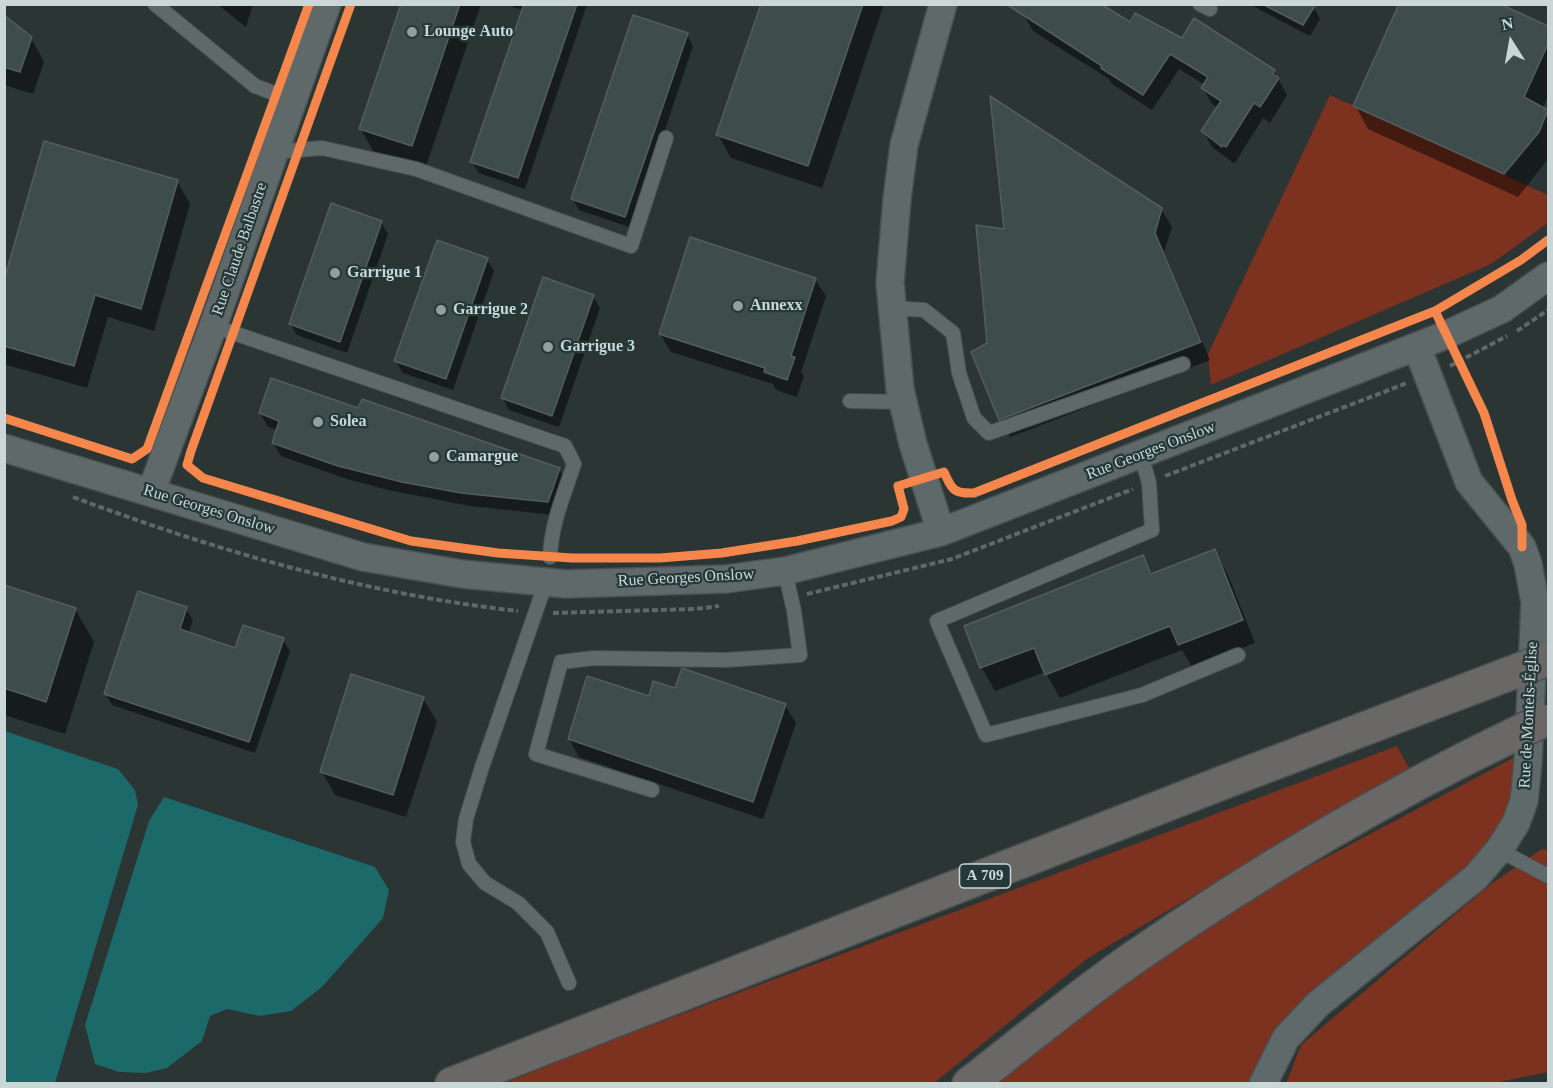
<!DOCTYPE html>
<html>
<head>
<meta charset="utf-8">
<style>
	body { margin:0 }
	#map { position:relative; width:1553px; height:1088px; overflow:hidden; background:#2a3534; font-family:Georgia,serif }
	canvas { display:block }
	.frame { position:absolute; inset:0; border:6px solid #cbd7d6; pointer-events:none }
	.north { position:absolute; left:1481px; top:12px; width:60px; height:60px; -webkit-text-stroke:4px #253938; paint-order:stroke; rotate:349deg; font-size:16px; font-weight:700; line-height:24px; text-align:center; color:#cbd7d6 }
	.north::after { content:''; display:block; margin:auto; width:21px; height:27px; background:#cbd7d6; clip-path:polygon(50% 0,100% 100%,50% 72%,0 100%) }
</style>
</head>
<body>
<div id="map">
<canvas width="1553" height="1088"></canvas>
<div class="frame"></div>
<div class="north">N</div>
</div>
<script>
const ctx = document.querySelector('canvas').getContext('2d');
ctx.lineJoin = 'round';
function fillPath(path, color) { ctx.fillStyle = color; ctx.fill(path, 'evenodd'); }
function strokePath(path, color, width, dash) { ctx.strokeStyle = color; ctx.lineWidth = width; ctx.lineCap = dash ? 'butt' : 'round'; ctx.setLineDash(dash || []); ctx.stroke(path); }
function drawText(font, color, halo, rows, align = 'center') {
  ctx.font = font + ' Georgia,serif'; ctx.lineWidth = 4.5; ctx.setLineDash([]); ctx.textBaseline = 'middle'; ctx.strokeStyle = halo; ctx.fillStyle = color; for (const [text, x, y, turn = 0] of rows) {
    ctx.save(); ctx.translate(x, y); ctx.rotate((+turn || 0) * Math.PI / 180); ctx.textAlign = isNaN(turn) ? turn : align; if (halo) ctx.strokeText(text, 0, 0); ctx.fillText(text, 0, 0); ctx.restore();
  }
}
const green = new Path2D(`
	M1330 95 1548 195V223L1491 264 1211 385 1208 354Z
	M1397 746 1409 768 1088 958 934 1083 502 1084 623 1036Z
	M1515 757 1517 786 1490 848 1255 1083 997 1084 1012 1069 1169 952 1291 876Z
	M1542 849 1548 850V1072L1489 1084H1286L1301 1045 1491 884Z`);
const water = new Path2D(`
	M5 731 118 769 135 790 138 805 55 1083H5Z
	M164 797 375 867 389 890 383 918 322 987 291 1011 260 1016 227 1009 210 1016 202 1041 167 1068 146 1073 119 1072 95 1064 85 1025 149 821Z`);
const shadow = new Path2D(`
	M217 4H253L246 27Z
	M403 4H481L425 169 374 152 360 128Z
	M512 4H587L525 189 479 173 472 162 524 9 514 8Z
	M762 4H884L822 188 731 158 718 135Z
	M1249 4H1307L1314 8 1320 19 1310 36Z
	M1497 4 1548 28V95L1543 108 1548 112V159L1518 197 1368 129 1355 105Z
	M1024 15 1130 24 1182 40 1274 71 1287 95 1270 123 1263 118 1235 163 1232 162 1212 147 1203 131 1218 108 1212 104 1203 88 1205 85 1179 69 1152 110 1112 84 1109 79 1033 31Z
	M4 17 31 38 44 62 33 94 4 85Z
	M687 34 693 46 632 228 579 210 573 199Z
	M177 181 190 204 154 331 108 317 87 388 4 364V286Z
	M1161 209 1172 227 1164 252 1210 360 1010 437 1000 419 989 344Z
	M381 222 388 234 347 353 297 335 290 324Z
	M487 259 494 271 453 390 403 373 396 361Z
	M815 279 826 296 801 372 804 376 797 397 776 390 773 384 671 352 660 334Z
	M593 296 600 308 559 427 509 410 503 398Z
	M359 410 559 469 566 482 555 515 470 506 388 490 347 479 281 456 273 443 278 430 268 427 260 413Z
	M1215 551 1228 575 1255 643 1192 667 1182 650 1060 698 1045 672 995 691 982 668 966 627 1143 557 1153 575Z
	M4 586 75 609 94 642 65 734 4 715Z
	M186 609 193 620 188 634 236 650 283 640 290 651 255 753 112 705 105 693Z
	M676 690 785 705 796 723 763 819 579 757 569 739 650 698Z
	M423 698 437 722 406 817 335 795 322 772Z`);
const building = new Path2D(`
	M401 4H460L412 146 359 129Z
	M524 4H577L518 178 470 162Z
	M761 4H863L808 166 716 135Z
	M1006 4H1101L1130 22 1135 13 1182 38 1194 18 1275 70 1273 74 1279 78 1260 107 1254 103 1226 147 1223 145 1222 147 1201 131 1221 101 1201 88 1208 77 1170 54 1143 95 1101 68 1102 66Z
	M1262 4H1316L1303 25Z
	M1399 4H1500L1548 26V44L1524 97 1548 110 1539 132 1504 174 1353 106Z
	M4 15 32 37 20 72 4 67Z
	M633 15 688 33 625 217 571 199Z
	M990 96 1162 208 1155 233 1201 342 999 420 971 352 987 343 976 225 1004 229Z
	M44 141 178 180 141 309 95 295 74 366 4 346V280Z
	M331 203 382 221 340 342 289 324Z
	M690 237 816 278 791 356 795 357 787 380 764 372 765 368 659 334Z
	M437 240 488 258 446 379 394 361Z
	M543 277 594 295 552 416 501 398Z
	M271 378 358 408 362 399 560 468 548 502 461 493 402 482 338 466 272 443 279 421 259 413Z
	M1215 549 1243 620 1178 645 1170 626 1045 675 1034 648 980 668 964 626 1143 555 1151 574Z
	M4 585 76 608 46 702 4 688Z
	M138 591 187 607 180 629 235 648 243 625 284 638 249 742 104 694Z
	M682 668 786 704 753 802 568 739 587 676 649 696 653 681 675 688Z
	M351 674 424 697 393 795 320 772Z`);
const path = new Path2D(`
	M1517 331 1548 310
	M1450 366 1507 336
	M1165 476 1407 383
	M73 497C217 551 365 594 518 611
	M807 594 952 559 1133 489
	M553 613 695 609 719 606`);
const lane = new Path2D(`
	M155 4 255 86 292 100
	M1200 4 1210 9
	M274 152 322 148 416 169 631 246 666 138
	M892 308 924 310 953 333 959 373 974 418 989 433 1183 364
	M213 326 565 446 574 464C564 495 551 524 550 557
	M850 401 903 402
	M1141 455 1149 483 1152 530 937 621 986 735 1142 695 1238 655
	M546 582 482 767 466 819 463 842 469 864 485 883 518 903 547 932 569 983
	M652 790 536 754 561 662 594 658 725 660 800 655 794 611 785 571
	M1499 850 1548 876`);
const street = new Path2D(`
	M4 448 363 557 462 574 566 584 726 579 785 571 941 532 1446 335 1502 309 1548 276
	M151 492 213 326 327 4
	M941 532 913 444 900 389 890 283 897 199 904 145 943 4
	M1263 1084 1286 1038 1318 1004 1476 877 1499 850 1516 823 1524 801 1528 762 1535 602 1528 564 1522 547 1469 482 1417 347`);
const highway = new Path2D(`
	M452 1084 1227 781 1519 670
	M969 1084C1023 1042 1076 998 1132 959 1253 875 1380 799 1513 735`);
const highwayBridge = new Path2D(`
	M1519 670 1545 660
	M1513 735 1542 721`);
const cycleway = new Path2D(`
	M351 4 191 451 187 465 203 478 411 541 498 553 572 558H660L722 553 797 541 892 521 901 517 904 509 898 486 944 472C952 490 954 494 974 493L1435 311 1484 413 1512 500 1522 525V547
	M1435 311 1521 260 1548 240
	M4 418 132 459 147 449 309 4`);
const markers = [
	[412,32,6,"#939e9d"],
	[335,273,6,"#939e9d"],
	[738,306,6,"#939e9d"],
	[441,310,6,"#939e9d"],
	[548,347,6,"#939e9d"],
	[318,422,6,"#939e9d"],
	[434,457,6,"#939e9d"]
];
const shields = [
	[985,876,51]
];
const shieldNames = [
	["A 709",985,876]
];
const poiNames = [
	["Lounge Auto",424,32],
	["Garrigue 1",347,273],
	["Annexx",750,306],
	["Garrigue 2",453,310],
	["Garrigue 3",560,347],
	["Solea",330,422],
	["Camargue",446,457]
];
const streetNames = [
	["Rue Claude Balbastre",240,249,-71],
	["Rue Georges Onslow",1151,451,-21],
	["Rue Georges Onslow",209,510,17],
	["Rue Georges Onslow",686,578,-3],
	["Rue de Montels-Église",1529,715,-87]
];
fillPath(green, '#7d311f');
fillPath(water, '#1b6968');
fillPath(shadow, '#0007');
fillPath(building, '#3e4c4b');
strokePath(building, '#535d5c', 1.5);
strokePath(lane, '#475050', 16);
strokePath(street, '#475050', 30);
strokePath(highway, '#475050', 36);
strokePath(path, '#606767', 4, [6, 3]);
strokePath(lane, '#606969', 14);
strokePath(street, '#606969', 27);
strokePath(highway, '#6a6866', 33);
strokePath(highwayBridge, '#475050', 36, []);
strokePath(highwayBridge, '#6a6866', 33);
strokePath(cycleway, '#f5874c', 9);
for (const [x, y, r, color] of markers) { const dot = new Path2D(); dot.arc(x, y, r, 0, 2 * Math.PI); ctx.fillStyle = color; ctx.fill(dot); strokePath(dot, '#253938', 2); }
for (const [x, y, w] of shields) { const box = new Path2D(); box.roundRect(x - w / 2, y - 12, w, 24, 4.5); ctx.fillStyle = '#253938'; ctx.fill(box); strokePath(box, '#cbd7d6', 1.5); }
drawText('bold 15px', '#cbd7d6', null, shieldNames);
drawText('bold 16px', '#cbd7d6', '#253938', poiNames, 'left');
drawText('16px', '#cbd7d6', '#253938', streetNames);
</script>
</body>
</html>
